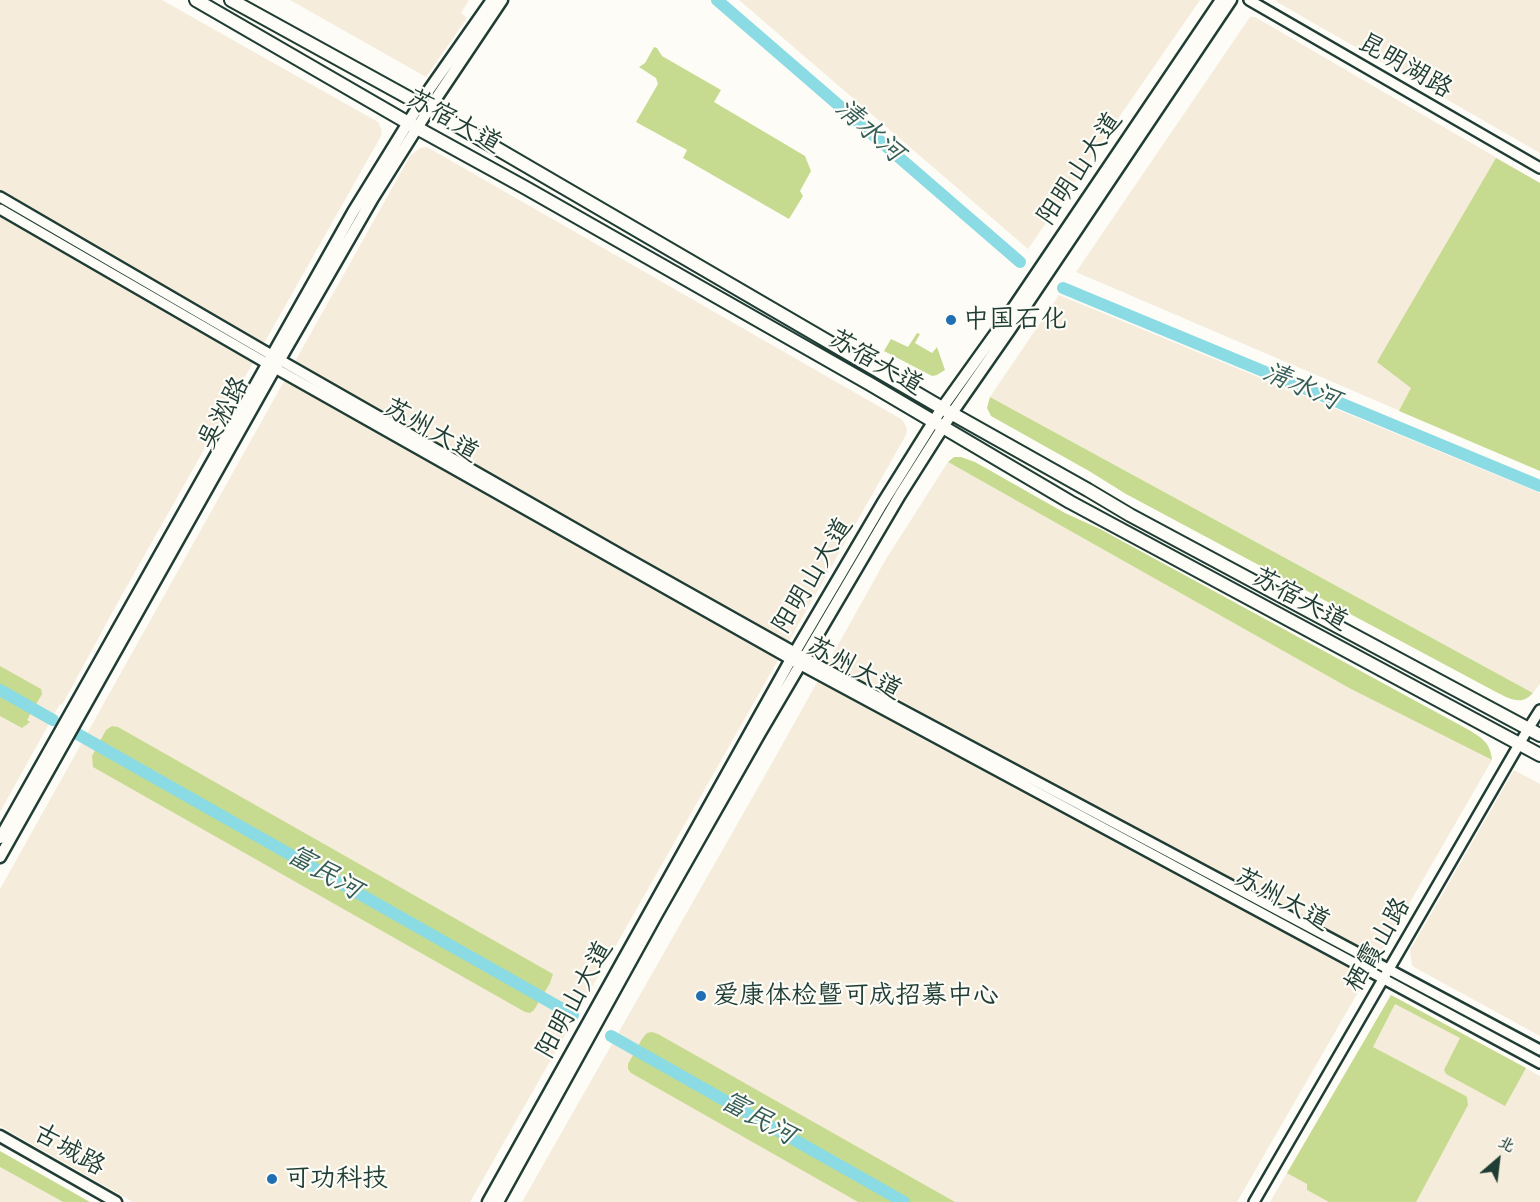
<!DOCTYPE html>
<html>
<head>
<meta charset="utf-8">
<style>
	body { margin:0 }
	#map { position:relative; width:1540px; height:1202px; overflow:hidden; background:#fdfcf7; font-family:Caveat,"LXGW WenKai TC",sans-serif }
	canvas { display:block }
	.north { position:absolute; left:1468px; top:1130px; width:60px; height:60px; -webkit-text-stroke:4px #fdfcf7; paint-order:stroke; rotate:28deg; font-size:16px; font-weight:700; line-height:24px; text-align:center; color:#1f3d34 }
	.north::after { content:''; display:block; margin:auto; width:21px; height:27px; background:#1f3d34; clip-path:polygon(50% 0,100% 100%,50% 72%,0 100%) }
</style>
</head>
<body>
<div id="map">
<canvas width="1540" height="1202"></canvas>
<div class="north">北</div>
</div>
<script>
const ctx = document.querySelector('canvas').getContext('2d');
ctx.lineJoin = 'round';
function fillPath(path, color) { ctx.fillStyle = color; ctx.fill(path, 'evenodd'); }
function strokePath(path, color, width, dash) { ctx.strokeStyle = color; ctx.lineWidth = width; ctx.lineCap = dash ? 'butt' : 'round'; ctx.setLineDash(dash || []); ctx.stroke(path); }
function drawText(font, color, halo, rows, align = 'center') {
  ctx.font = font + ' Caveat,"LXGW WenKai TC",sans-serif'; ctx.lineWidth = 4.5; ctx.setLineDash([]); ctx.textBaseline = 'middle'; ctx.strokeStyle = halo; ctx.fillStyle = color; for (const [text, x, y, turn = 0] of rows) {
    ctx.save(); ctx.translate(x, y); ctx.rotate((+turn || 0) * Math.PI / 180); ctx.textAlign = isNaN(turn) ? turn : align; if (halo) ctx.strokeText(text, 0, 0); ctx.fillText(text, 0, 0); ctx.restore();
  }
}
const built = new Path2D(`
	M0 0H162L378 122 382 130 381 136 118 602 62 705 60 704 0 812Z
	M290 0H469L461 13 467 18 426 77Z
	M739 0H1200L1028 249Z
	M1276 0H1540V153L1277 2Z
	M1250 17H1255L1540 183V471L1076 272Z
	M427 147 901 419 904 422 907 429 906 435 470 1202H133L0 1126V889L410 156 420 148Z
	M1059 295 1540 493V684L1533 693 990 397Z
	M948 462 1349 688 1492 760 1237 1202H522L772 763 886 559Z
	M1514 770 1540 784V1036L1412 966 1410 950Z
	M1391 995 1540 1076V1202H1270Z
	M0 1167 63 1202H0Z`);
const green = new Path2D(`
	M654 47 657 48 662 56 721 90 714 102 805 156 811 171 800 191 803 196 789 219 683 158 687 150 636 122 658 84 656 78 639 67 645 63Z
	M1496 158 1540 183V471L1399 411 1411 388 1377 362Z
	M917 333 920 334 915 343 932 353 937 347 945 370 937 375 932 376 884 351 891 339 908 347Z
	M990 397 1533 693C1521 706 1510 699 1496 692L1126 494 1089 471 991 416 987 408Z
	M954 457H961L975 462 1065 513 1100 529 1469 730C1483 739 1490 742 1492 760L1349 688 948 462Z
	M0 666 41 689 42 694 27 720 30 722 22 728 0 716Z
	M112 726 118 727 553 974 550 983 534 1010 530 1013 525 1012 93 767 92 756 106 730Z
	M1391 995 1526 1068 1505 1106 1446 1074 1444 1070 1460 1038 1395 1004 1373 1047 1464 1095 1467 1097 1468 1105 1416 1202H1329L1309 1191 1307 1190V1184L1287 1173Z
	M652 1032 658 1034 955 1202H858L631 1073 628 1069V1064L642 1039 647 1033Z
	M0 1151 90 1202H63L0 1167Z`);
const river = new Path2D(`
	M717 0 1020 262
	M1063 288 1540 486
	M0 690 53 720
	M74 732 573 1015
	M611 1036 904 1202`);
const tertiary = new Path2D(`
	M1249 0 1540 168
	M0 197 280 360 625 557 805 658 1540 1050
	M0 209 275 368 801 665 1540 1063
	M1254 1202 1528 729 1540 710`);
const secondary = new Path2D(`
	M0 838 353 212 424 97 492 0
	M0 857 275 368 373 198 429 109 502 0
	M0 1136 116 1202
	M488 1202 795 652 882 504 942 408 1005 320 1221 0
	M498 1202 657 914 760 733 900 495 952 413 1009 331 1231 0`);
const primary = new Path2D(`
	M196 0 417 128 526 188 870 384 1070 502 1540 755
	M231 0 429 109 942 408 1088 490 1130 515 1540 735`);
const markers = [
	[951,320,6,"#1f6fb2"],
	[701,996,6,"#1f6fb2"],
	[272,1179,6,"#1f6fb2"]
];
const streetNames = [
	["昆明湖路",1405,66,30],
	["苏宿大道",454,122,29],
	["阳明山大道",1080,169,-56],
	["苏宿大道",876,363,30],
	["吴淞路",224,413,-61],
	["苏州大道",431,431,29],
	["阳明山大道",813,576,-59],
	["苏宿大道",1300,600,28],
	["苏州大道",854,669,28],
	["苏州大道",1282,900,28],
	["栖霞山路",1378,945,-60],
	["阳明山大道",575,1000,-61],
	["古城路",69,1150,30]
];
const poiNames = [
	["中国石化",963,320],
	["爱康体检暨可成招募中心",713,996],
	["可功科技",284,1179]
];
const waterNames = [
	["清水河",869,131,41],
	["清水河",1301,387,23],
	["富民河",324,873,30],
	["富民河",758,1119,29]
];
fillPath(built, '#f6ecdb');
fillPath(green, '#c7db90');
strokePath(river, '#8adbe3', 12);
strokePath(tertiary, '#1f3d34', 14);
strokePath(secondary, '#1f3d34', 15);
strokePath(primary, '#1f3d34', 16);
strokePath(tertiary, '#fdfcf7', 9);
strokePath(secondary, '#fdfcf7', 10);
strokePath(primary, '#fdfcf7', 12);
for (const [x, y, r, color] of markers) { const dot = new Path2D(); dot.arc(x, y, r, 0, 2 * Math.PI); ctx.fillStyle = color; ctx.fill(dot); strokePath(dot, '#fdfcf7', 2); }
drawText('26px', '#1f3d34', '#fdfcf7', streetNames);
drawText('26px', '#1f3d34', '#fdfcf7', poiNames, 'left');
drawText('italic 27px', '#345d57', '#fdfcf7', waterNames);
</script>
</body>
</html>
